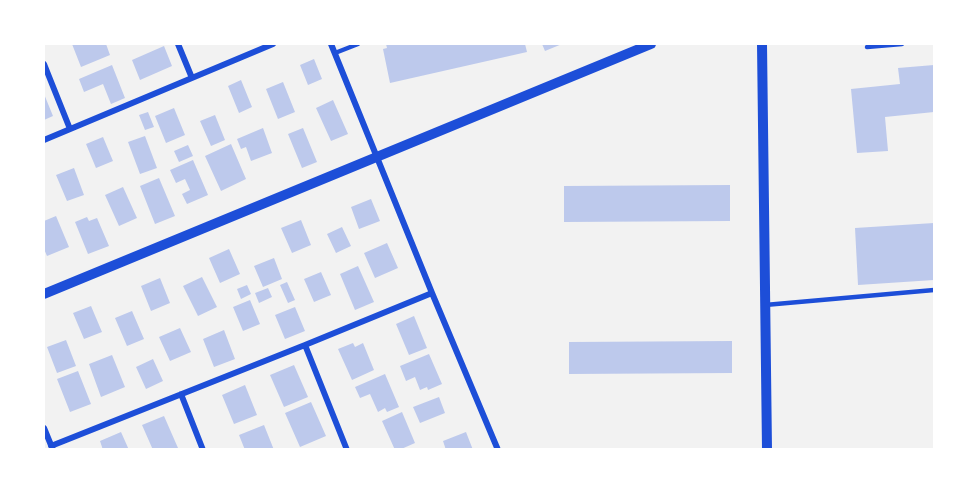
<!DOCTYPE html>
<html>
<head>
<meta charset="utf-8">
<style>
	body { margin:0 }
	#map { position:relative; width:978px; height:493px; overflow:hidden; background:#f2f2f2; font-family:"Open Sans",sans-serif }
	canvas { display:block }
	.frame { position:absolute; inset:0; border:45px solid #fff; pointer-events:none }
</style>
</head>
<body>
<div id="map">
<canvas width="978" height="493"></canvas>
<div class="frame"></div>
</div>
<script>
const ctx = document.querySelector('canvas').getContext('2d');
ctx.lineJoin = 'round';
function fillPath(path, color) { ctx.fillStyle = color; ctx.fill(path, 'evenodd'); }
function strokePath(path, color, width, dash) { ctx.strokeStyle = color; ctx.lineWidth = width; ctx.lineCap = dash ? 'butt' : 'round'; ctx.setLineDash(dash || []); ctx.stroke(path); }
const building = new Path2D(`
	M72 44H106L110 55 81 67Z
	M386 44H525L527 52 390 83 383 49 387 48Z
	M542 44H562L545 51Z
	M164 46 172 66 140 80 132 60Z
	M314 59 322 79 308 85 300 65Z
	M112 65 125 98 111 104 103 84 84 92 79 79Z
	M934 65V112L885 117 888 151 857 153 851 89 900 84 898 68Z
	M241 80 252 107 239 113 228 86Z
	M283 82 295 112 278 119 266 89Z
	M44 94 53 116 44 120Z
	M333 100 348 134 331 141 316 108Z
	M174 108 185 135 166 143 155 116Z
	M148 112 154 127 145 130 139 115Z
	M215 115 225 140 211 146 200 121Z
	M263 128 272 153 251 161 246 147 241 149 237 139Z
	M303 128 317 162 302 168 288 134Z
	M145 136 157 168 140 174 128 142Z
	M103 137 113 161 96 168 86 144Z
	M231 144 246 179 221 191 205 156Z
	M188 145 193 156 179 162 174 151Z
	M193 160 208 195 187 204 182 194 190 190 185 179 176 183 170 170Z
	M74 168 84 195 67 201 56 175Z
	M159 178 175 216 155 224 140 186Z
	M730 185V221L564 222V186Z
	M123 187 137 218 119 226 105 195Z
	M371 199 380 221 359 229 351 207Z
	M56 216 69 247 47 256 44 249V221Z
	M87 217 89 221 97 218 109 246 88 254 75 222Z
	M301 220 311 245 292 253 281 228Z
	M934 223V280L858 285 855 228Z
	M342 227 351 246 336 253 327 234Z
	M387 243 398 268 375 278 364 253Z
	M229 249 240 274 220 283 209 258Z
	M274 258 282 279 263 287 254 266Z
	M358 266 374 302 355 310 340 274Z
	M321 272 331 295 314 302 304 279Z
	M202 277 217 307 198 316 183 286Z
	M160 278 170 303 151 311 141 286Z
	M287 282 295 300 288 303 280 285Z
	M247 285 251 294 241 299 237 289Z
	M268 288 272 297 259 303 255 293Z
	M250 300 260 324 243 331 233 307Z
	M91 306 102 332 84 339 73 313Z
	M295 307 305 331 285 339 275 315Z
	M132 311 144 339 127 346 115 318Z
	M414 316 427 348 409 355 396 324Z
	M180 328 191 352 170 361 159 337Z
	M224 330 235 359 214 367 203 339Z
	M66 340 76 366 57 373 47 347Z
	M732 341V373L569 374V342Z
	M353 343 355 347 363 343 374 370 352 380 338 349Z
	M429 354 442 384 428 390 427 387 420 390 415 377 406 381 400 366Z
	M112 355 125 387 101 397 89 364Z
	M153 359 163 381 146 389 136 367Z
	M294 365 308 397 284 407 270 375Z
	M78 371 91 404 70 412 57 379Z
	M385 374 399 407 387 412 385 408 378 412 370 394 360 398 355 387Z
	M245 385 257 415 234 424 222 395Z
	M439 397 445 413 420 423 413 407Z
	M311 402 326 436 300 447 285 413Z
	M402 412 415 443 399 450H395L382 421Z
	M164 416 178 448 173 450H153L142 425Z
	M264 425 274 450H245L239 435Z
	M121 432 129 450H103L100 441Z
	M466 432 473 450H446L443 441Z`);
const service = new Path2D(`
	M867 47 902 44
	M335 53 358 44
	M765 305 934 290`);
const minor = new Path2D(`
	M178 44 192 78
	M331 44 432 293 498 450
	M44 64 70 129
	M44 140 273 44
	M305 345 347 450
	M181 394 203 450
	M44 428 53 450
	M51 446 305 345 432 293`);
const tertiary = new Path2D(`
	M762 44 767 450
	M44 294 651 44`);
fillPath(building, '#bdc9ec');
strokePath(service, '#1d4ed8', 4.5);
strokePath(minor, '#1d4ed8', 6);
strokePath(tertiary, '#1d4ed8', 10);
</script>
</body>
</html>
